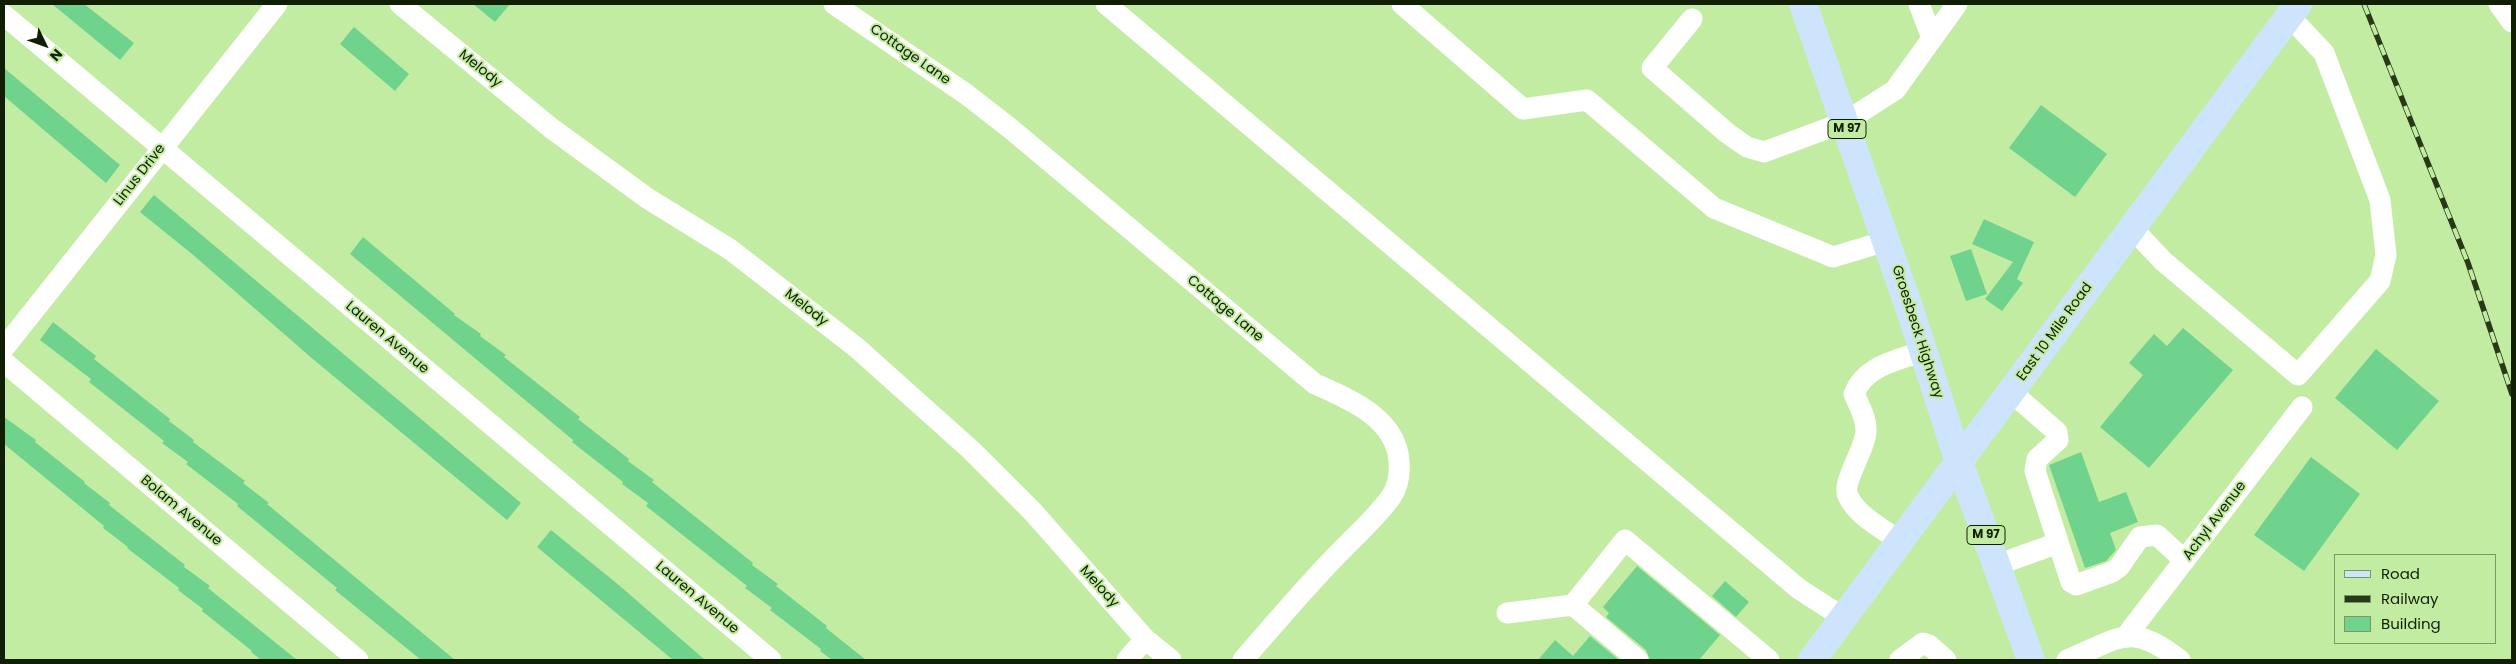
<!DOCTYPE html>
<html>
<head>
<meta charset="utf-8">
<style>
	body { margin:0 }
	#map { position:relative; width:2516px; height:664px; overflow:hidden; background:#c3eca3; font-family:Poppins,sans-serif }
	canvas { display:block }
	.frame { position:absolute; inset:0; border:5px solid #101f03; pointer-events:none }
	.legend { position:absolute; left:2334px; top:554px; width:162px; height:90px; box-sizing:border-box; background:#c3eca3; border:1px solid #7b9a63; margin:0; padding:6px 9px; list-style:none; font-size:15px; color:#101f03 }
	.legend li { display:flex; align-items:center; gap:10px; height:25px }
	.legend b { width:25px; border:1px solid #7b9a63 }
	.north { position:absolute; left:20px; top:20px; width:50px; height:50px; -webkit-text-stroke:4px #c3eca3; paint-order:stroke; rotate:132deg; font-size:14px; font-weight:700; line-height:20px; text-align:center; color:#101f03 }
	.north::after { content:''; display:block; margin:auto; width:18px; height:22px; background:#101f03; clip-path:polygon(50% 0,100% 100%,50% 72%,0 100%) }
</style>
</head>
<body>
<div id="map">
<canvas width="2516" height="664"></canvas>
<div class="frame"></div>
<ul class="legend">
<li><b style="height:6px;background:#cee4fd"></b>Road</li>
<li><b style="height:6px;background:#273917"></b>Railway</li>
<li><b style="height:14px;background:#6fd38d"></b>Building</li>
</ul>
<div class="north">N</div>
</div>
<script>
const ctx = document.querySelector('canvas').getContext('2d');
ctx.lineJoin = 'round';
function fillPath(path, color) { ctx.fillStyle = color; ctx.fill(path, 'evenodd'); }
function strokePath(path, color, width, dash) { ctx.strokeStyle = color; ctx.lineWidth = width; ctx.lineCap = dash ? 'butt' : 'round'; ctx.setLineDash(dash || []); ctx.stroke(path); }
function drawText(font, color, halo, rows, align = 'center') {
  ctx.font = font + ' Poppins,sans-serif'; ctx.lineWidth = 4; ctx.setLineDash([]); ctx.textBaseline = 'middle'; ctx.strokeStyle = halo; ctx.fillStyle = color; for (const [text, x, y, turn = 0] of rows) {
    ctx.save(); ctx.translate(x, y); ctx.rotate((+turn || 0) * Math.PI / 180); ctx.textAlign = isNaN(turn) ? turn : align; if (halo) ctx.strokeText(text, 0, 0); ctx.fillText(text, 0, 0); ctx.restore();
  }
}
const building = new Path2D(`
	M52 4H84L134 43 120 60Z
	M473 4H510L495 22Z
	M354 27 409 74 395 91 340 44Z
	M4 68 120 165 106 183 4 96Z
	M2041 105 2107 154 2075 197 2009 148Z
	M154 195 521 503 507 520 314 360 192 254 140 212Z
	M1984 219 2034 242 2017 279 2023 283 2002 311 1985 299 2013 262 1972 244Z
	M363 237 455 314 454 315 481 334 480 336 506 355 504 357 580 417 578 419 629 459 628 461 654 480 652 482 753 563 752 565 778 584 776 586 827 626 826 628 866 660H832L820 651 821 649 770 610 772 608 745 588 747 586 646 506 648 503 622 484 623 482 572 442 573 440 350 254Z
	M1971 249 1987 294 1966 301 1950 256Z
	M53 322 96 356 94 359 170 419 169 421 194 440 193 442 245 481 243 483 269 503 267 504 455 660H421L335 590 337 588 237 506 238 504 186 464 188 462 162 443 164 441 89 382 91 379 40 340Z
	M2183 328 2233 370 2149 468 2100 427 2143 375 2129 363 2154 334 2167 346Z
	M2376 349 2439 401 2397 450 2335 398Z
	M4 417 36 440 35 442 85 482 84 483 110 503 109 505 185 565 184 567 210 586 208 588 297 660H261L251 652 252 651 202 611 203 609 178 590 179 588 127 548 128 547 103 528 104 526 4 444Z
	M2081 452 2099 502 2126 492 2138 522 2110 533 2116 550 2106 561 2085 568 2049 465Z
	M2311 457 2360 494 2304 571 2254 535Z
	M551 530 620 586 705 660H673L562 568 537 547Z
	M1637 566 1720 635 1699 660H1650L1646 650 1606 617 1609 613 1603 607Z
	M1725 581 1749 602 1736 617 1712 596Z
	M1590 636 1619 660H1538L1555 640 1573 656Z`);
const minor = new Path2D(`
	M400 4 551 128 647 198 731 250 857 348 971 450 1033 512 1145 639 1171 660
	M834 4 966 94 1011 129 1315 384C1349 399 1396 418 1399 461 1400 473 1398 487 1391 497 1376 518 1352 539 1334 558 1302 591 1273 626 1243 660
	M1106 4 1799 589 1844 618
	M1402 4 1523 109 1587 100 1714 208 1833 257 1886 241
	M1919 4 1932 38
	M2499 4 2512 22
	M4 15 771 660
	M1692 19 1652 68 1727 133 1747 147 1764 152 1845 122 1895 90 1957 4
	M2131 227 2163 261 2298 375 2380 281 2386 255 2380 200 2324 53 2289 16
	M4 348 277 4
	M4 362 358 660
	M2011 392 2057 432 2058 440 2037 459 2035 471 2071 582 2076 585 2112 572 2119 567 2140 537 2157 535 2184 560
	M1900 541C1883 529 1857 516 1848 496 1841 483 1866 449 1866 430 1866 417 1859 405 1854 394 1865 365 1897 361 1923 351
	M1997 565 2058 543
	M1507 613 1573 605
	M2127 635 2302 407
	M1127 660 1145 639
	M1638 660 1573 605 1625 540 1769 660
	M1900 660 1923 643 1929 645 1946 660
	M2067 660C2121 638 2129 621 2180 660`);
const major = new Path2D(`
	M1803 4 1910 310 1959 462 2031 660
	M1812 660 2298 4`);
const rail = new Path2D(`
	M2364 4 2468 263 2512 394`);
const shields = [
	[1847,129,38],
	[1986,535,38]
];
const shieldNames = [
	["M 97",1847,129],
	["M 97",1986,535]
];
const streetNames = [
	["Cottage Lane",910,55,35],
	["Melody",480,69,39],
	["Linus Drive",140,175,-52],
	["Melody",806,308,38],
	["Cottage Lane",1225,309,40],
	["Groesbeck Highway",1917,332,72],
	["East 10 Mile Road",2055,332,-54],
	["Lauren Avenue",387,338,40],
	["Bolam Avenue",181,511,40],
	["Achyl Avenue",2215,521,-53],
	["Melody",1099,587,48],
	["Lauren Avenue",697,598,40]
];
fillPath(building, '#6fd38d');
strokePath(minor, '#fff', 21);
strokePath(major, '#cee4fd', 28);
strokePath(rail, '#273917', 5.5);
strokePath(rail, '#c3eca3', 4, [11]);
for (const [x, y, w] of shields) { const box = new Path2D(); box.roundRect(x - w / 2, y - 9.5, w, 19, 4); ctx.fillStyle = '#c3eca3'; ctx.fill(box); strokePath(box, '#101f03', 1); }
drawText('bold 12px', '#101f03', null, shieldNames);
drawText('14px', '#101f03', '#c3eca3', streetNames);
</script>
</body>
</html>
